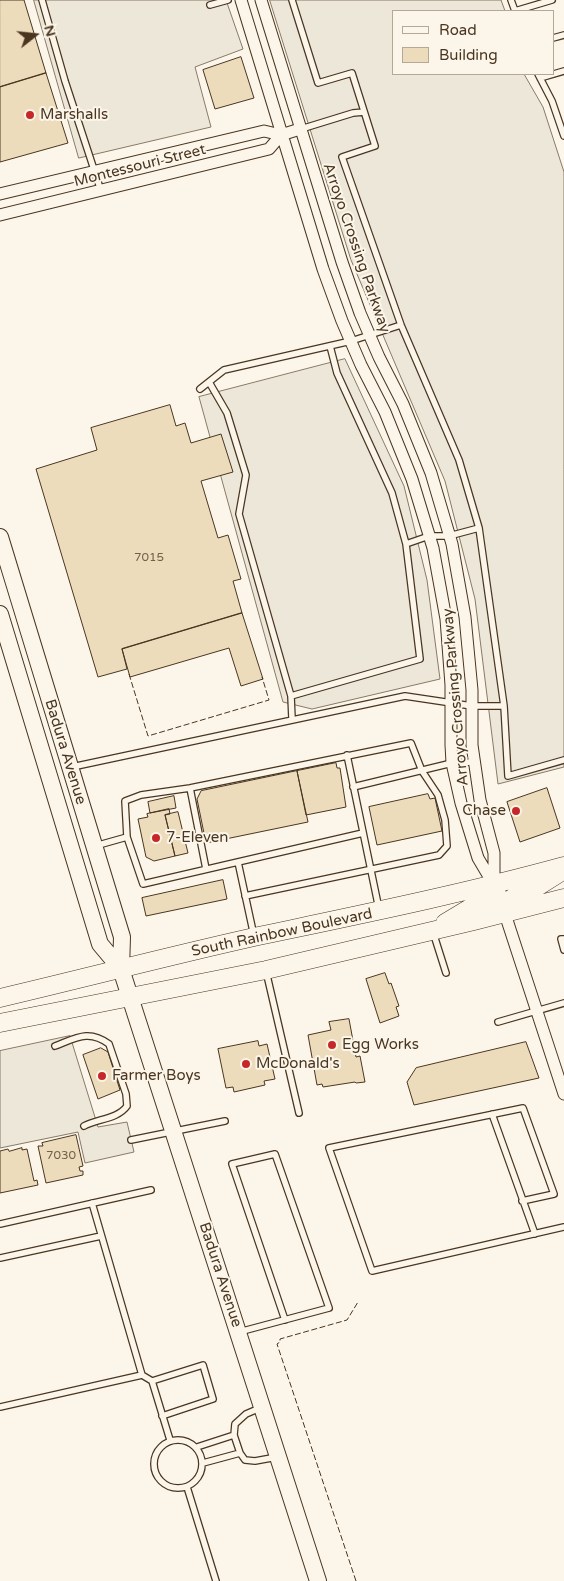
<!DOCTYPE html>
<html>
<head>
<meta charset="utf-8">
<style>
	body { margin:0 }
	#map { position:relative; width:564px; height:1581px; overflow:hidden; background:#fbf6e9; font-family:"Varela Round",sans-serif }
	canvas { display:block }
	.legend { position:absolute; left:392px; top:10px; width:162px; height:65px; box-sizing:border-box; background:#fbf6e9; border:1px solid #b4a999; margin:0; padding:6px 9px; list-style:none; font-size:15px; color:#4a3520 }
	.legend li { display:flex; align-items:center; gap:10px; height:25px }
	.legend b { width:25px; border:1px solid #b4a999 }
	.north { position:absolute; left:10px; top:10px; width:50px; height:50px; -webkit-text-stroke:4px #fbf6e9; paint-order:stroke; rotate:74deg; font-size:14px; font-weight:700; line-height:20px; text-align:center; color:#4a3520 }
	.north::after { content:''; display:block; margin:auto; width:18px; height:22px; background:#4a3520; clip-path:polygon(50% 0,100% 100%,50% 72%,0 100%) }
</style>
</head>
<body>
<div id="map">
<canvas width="564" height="1581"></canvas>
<ul class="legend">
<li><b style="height:6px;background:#fbf6e9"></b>Road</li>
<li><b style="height:14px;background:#ecdcbc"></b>Building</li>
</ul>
<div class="north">N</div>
</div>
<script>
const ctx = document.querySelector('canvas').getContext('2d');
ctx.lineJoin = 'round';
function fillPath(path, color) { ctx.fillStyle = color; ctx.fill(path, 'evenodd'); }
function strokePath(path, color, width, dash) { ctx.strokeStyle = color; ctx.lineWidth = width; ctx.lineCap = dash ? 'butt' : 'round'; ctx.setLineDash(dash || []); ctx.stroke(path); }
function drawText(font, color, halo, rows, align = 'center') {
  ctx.font = font + ' "Varela Round",sans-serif'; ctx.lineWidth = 4; ctx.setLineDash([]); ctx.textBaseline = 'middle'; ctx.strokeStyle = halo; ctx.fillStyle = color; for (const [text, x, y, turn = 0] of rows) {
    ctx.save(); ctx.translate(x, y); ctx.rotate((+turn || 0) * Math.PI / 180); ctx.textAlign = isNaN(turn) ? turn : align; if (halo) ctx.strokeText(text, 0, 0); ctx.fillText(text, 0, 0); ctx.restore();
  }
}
const parking = new Path2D(`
	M34 0H226L243 49 195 67 211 127 79 158Z
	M270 0H501L505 11H393V74H524L543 107 564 172V767L498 784 475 599 445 481 351 260Z
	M345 359 404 486 427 580 440 679 312 709 283 702 199 397Z
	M70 1036 98 1127 127 1122 134 1152 85 1163 78 1132 0 1148V1051Z`);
const building = new Path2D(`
	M0 0H24L46 73 0 87Z
	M241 57 254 98 215 109 203 70Z
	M46 73 68 143 0 162V87Z
	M170 405 176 426 185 423 191 443 221 434 233 472 201 481 218 538 228 535 241 579 233 581 242 613 122 649 127 669 98 677 36 469 97 450 91 428Z
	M242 613 263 679 241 686 229 648 130 677 122 649Z
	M336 763 337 768H340L346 807 306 815 297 771Z
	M297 771 308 822 206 843 197 799 201 791Z
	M547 788 560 828 520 842 507 802Z
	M428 794 430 799 435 798 442 831 377 845 369 807Z
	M174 796 176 808 150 813 148 802Z
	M169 809 170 814 165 815 175 856 154 861 146 857 138 819 148 817 147 814Z
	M178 812 188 853 175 856 165 815Z
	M223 880 227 899 146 916 142 898Z
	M385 973 389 984 391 983 399 1006 396 1007 399 1016 380 1023 366 979Z
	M349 1019 356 1057 360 1056 365 1082 356 1083 355 1082 323 1087 322 1084 317 1085 308 1035 331 1030 329 1022Z
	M258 1041 259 1046 267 1044 275 1079 264 1081 265 1085 234 1092 233 1087 226 1088 218 1049Z
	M526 1042 539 1078 414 1105 407 1082 416 1068Z
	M101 1048 108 1052 120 1090 98 1099 83 1055Z
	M76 1135 83 1166 79 1167 80 1171H83V1175L46 1183 38 1146H43L42 1143Z
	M22 1148V1150L27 1149 34 1181 37 1180 38 1185 0 1193V1151L8 1149 9 1151Z`);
const service = new Path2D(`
	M42 0 65 81 101 191
	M292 0 318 83 352 73 375 146 342 157 401 325 459 460 479 528 504 706 508 776 564 760
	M511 0 515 11
	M210 5 228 0
	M515 11 552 0
	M553 38 564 35
	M538 74 552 101 564 136
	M540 78 564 71
	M301 129 353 113 364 112
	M330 346 337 373 392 493 406 544
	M209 382 227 413 246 475 239 514 291 696 292 719
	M200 389 224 370 351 341 401 325
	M291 696 420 659 406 544 429 536H449L479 528
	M347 755 379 909
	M72 767 405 696 472 706H504
	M353 787 452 763 475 762
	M190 788 206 869
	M95 846 127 837
	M238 862 254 936
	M245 896 439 855 447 846 445 820 438 795 422 771 411 743 190 788 141 795 125 801 127 837 143 884 363 833
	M433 932 446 973
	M564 939H561L564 950
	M266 971 299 1113
	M498 1022 564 1003
	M55 1046C76 1038 89 1029 109 1044L126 1094 127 1106C118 1119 97 1119 84 1126
	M492 1114 535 1234
	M131 1140 225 1121
	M522 1201 554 1194 523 1108 329 1148 372 1271 564 1227
	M92 1203 142 1375
	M0 1224 151 1190
	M0 1258 101 1236
	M239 1332 329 1308 275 1154 232 1164 285 1320
	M152 1381 203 1365 213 1399 162 1416
	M0 1407 142 1375 152 1381 170 1440
	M234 1435 240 1453
	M154 1464a24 24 0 1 1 48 0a24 24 0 1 1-48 0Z
	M197 1447 234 1435 235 1424 246 1414 260 1408
	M203 1463 240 1453 245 1460 255 1461 277 1457
	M187 1487 216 1581`);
const minor = new Path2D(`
	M241 0 323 269 342 321 361 365 385 412 412 479 433 548 446 619 451 685V745L452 763 461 803 478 858 494 885
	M261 0 342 262 360 313 379 357 403 404 431 473 452 544 465 617 472 690V745L480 800 494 853V885
	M0 194 264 131 281 135 300 129
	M0 215 269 149 281 135
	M505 914 564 1094`);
const secondary = new Path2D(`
	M0 537 122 937 121 969 318 1581
	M0 614 100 944 121 969`);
const primary = new Path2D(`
	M505 914 508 901 514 897 531 891 561 872
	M445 923 470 908 490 902 497 894 494 885
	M0 998C85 978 169 956 254 937 358 915 462 894 564 866
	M0 1023 266 970 474 921 564 898`);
const fence = new Path2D(`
	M129 674 148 736 269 700 262 677
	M356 1581 277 1344 280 1342V1339L347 1320 358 1302`);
const markers = [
	[30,115,5,"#c62828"],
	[516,811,5,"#c62828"],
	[156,838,5,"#c62828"],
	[332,1045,5,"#c62828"],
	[246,1064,5,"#c62828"],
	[102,1076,5,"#c62828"]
];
const numberNames = [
	["7015",149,558],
	["7030",61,1156]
];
const poiNames = [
	["Marshalls",40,115],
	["Chase",506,811,"right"],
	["7-Eleven",166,838],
	["Egg Works",342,1045],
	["McDonald's",256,1064],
	["Farmer Boys",112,1076]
];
const streetNames = [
	["Montessouri Street",140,166,-14],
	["Arroyo Crossing Parkway",356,248,71],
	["Arroyo Crossing Parkway",456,697,-95],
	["Badura Avenue",65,752,73],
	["South Rainbow Boulevard",282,933,-12],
	["Badura Avenue",220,1275,72]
];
fillPath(parking, '#ede7d9');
strokePath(parking, '#887966', 1);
fillPath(building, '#ecdcbc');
strokePath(building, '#4a3520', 1);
strokePath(service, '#4a3520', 8);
strokePath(minor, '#4a3520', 13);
strokePath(secondary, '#4a3520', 18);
strokePath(primary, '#4a3520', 19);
strokePath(service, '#fbf6e9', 5.5);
strokePath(minor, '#fbf6e9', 11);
strokePath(secondary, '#fbf6e9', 16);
strokePath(primary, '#fbf6e9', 18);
strokePath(fence, '#4a3520', 1, [6, 2.5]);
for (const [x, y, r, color] of markers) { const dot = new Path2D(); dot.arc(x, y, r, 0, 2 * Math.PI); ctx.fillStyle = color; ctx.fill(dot); strokePath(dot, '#fbf6e9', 2); }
drawText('12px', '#725f47', null, numberNames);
drawText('15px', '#4a3520', '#fbf6e9', poiNames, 'left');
drawText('15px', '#4a3520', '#fbf6e9', streetNames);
</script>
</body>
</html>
